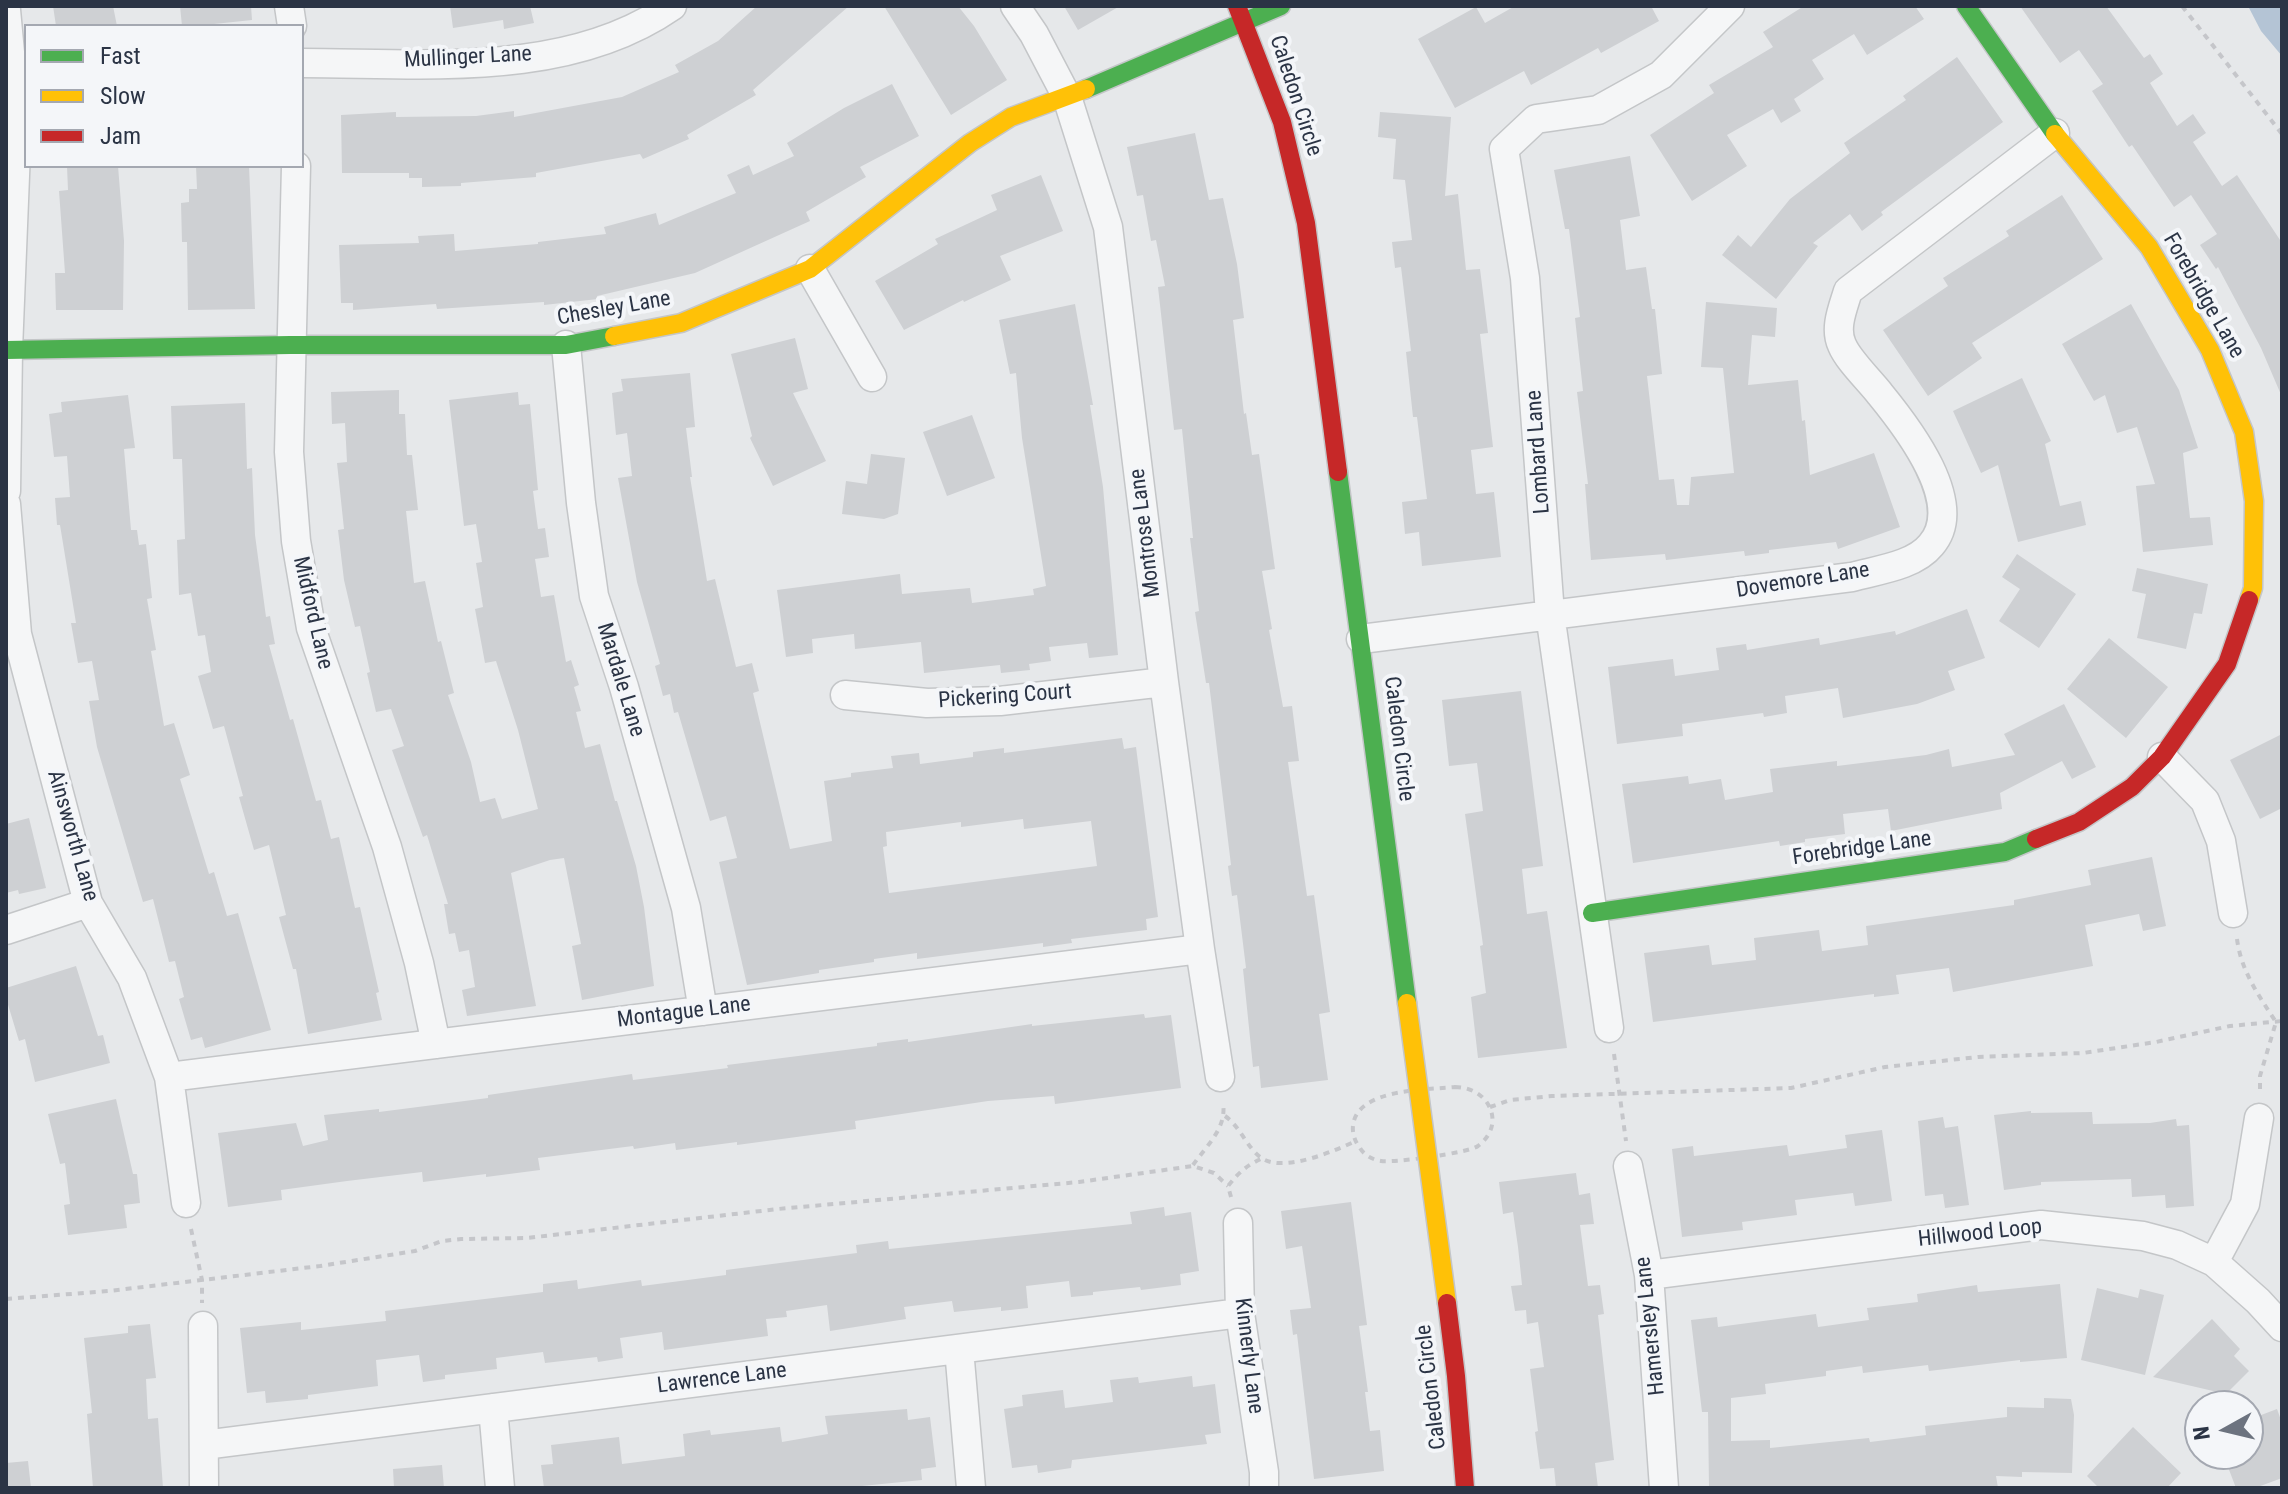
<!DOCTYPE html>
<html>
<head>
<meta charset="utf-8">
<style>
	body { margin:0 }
	#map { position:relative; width:2288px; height:1494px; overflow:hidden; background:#e6e8ea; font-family:"Roboto Condensed",sans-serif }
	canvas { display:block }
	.frame { position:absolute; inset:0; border:8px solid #2b3445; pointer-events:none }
	.legend { position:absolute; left:24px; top:24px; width:280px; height:144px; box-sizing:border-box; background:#f4f6f9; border:2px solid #a4a8b1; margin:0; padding:10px 14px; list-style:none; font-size:24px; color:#2b3445 }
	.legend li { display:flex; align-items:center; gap:16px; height:40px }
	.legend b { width:40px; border:2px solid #a4a8b1 }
	.north { position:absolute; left:2184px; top:1390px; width:80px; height:80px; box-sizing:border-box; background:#f4f6f9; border:2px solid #a4a8b1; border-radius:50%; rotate:262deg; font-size:22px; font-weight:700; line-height:32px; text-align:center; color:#2b3445 }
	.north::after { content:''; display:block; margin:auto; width:28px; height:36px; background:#6c737f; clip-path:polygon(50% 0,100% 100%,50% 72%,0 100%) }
</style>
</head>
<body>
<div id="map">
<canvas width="2288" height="1494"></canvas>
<div class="frame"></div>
<ul class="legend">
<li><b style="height:10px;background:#4caf50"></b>Fast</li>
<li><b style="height:10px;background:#ffc107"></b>Slow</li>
<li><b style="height:10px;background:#c62828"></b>Jam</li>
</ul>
<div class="north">N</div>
</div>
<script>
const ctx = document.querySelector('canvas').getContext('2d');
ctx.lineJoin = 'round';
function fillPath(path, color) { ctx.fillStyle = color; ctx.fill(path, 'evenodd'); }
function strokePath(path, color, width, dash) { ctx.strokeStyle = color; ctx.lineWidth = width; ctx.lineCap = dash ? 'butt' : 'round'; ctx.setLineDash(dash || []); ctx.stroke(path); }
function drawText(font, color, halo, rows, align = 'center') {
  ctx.font = font + ' "Roboto Condensed",sans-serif'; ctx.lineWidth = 8; ctx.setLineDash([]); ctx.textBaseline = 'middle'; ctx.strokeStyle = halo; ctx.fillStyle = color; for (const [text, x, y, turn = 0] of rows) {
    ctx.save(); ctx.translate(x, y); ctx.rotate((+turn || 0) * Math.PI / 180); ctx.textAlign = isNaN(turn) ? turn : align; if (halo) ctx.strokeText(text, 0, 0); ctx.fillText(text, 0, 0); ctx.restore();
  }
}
const water = new Path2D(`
	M2248 6H2282V56L2261 31Z`);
const building = new Path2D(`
	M53 6H113L117 26H56Z
	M180 6H251L252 20 214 24V26H182Z
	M450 6H530L534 23 504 29 503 20 453 28Z
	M757 6H849L753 90 756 95 687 135 689 139 643 159 640 154 536 173V177L461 183V186L422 187V178H409V173H342L341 115 396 112V117L476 116 514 111V117L622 97 679 72 675 65 718 41Z
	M884 6H958L974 26 1007 80 951 115Z
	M1064 6H1120L1078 30Z
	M1515 6H1651L1659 21 1601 53 1598 48 1531 85 1524 71 1455 108 1418 39 1476 7 1485 23Z
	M1804 6H1915L1924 19 1867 55 1854 34 1812 60 1824 79 1794 99 1801 111 1781 123 1773 109 1727 135 1747 166 1692 201 1650 135 1714 93 1709 85 1773 47 1763 32Z
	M2020 6H2106L2144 58 2150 54 2163 74 2150 83 2177 126 2193 114 2206 133 2193 142 2222 186 2237 175 2282 243V397L2261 348 2218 267 2216 269 2200 245 2217 234 2191 195 2174 207 2132 145 2129 147 2092 91 2103 84 2079 50 2060 63Z
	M1957 57 2003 122 1881 212 1883 215 1862 231 1850 214 1813 243 1818 246 1776 299 1722 255 1738 235 1751 247 1790 199 1850 153 1844 143 1906 100 1903 96Z
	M892 84 919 136 860 167 866 177 806 212 810 221 695 273 597 296 598 299 544 305V302L437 309 436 304 353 310V303H341L339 245 419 243 418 236 454 234 455 251 538 244V242L606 234 604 227 656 213 659 225 736 193 727 175 749 165 753 175 794 156 787 143 844 108Z
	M1380 112 1451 117 1445 196 1458 194 1466 270 1480 269 1488 333 1480 334 1493 447 1471 450 1476 494 1494 492 1501 557 1422 566 1419 532 1405 534 1402 502 1427 499 1417 417H1413L1406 352 1411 351 1401 267 1395 268 1392 242 1412 240 1405 180 1393 179 1396 139 1378 137Z
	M1195 133 1209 200 1223 198 1237 264 1244 318 1233 320 1244 414 1246 413 1252 455 1259 454 1275 569 1262 571 1272 629 1269 630 1283 707 1292 706 1299 761 1288 762 1307 896 1314 895 1330 1012 1319 1014 1328 1080 1261 1088 1259 1066 1253 1067 1243 969 1246 968 1237 895 1232 896 1228 866 1231 865 1209 683H1206L1195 612 1199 611 1190 538H1193L1182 429 1174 430 1158 287 1165 286 1156 240 1151 241 1143 195 1137 196 1127 147Z
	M1630 156 1640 216 1620 220 1626 270 1646 267 1652 309H1655L1662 374 1647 376 1659 480 1674 479 1677 505H1689L1691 477 1734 473 1723 368 1701 367 1706 302 1777 308 1775 337 1752 335 1748 385 1798 380 1802 421 1805 420 1810 475 1874 453 1900 527 1838 549 1836 542 1769 550V553L1745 556 1744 551 1666 560 1665 554 1591 560 1585 484H1588L1577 392 1583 391 1575 318 1580 317 1569 229H1565L1554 170Z
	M67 166H118L124 241 123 310H56L55 273H65L59 191 68 190Z
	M196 166H249L255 309 188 310 187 242H182L181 203 189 202V189H197Z
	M1041 175 1063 231 1000 256 1011 280 964 302 963 300 904 330 875 281 938 244 935 239 997 210 991 195Z
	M2062 195 2103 259 1972 343 1982 358 1928 396 1883 330 1948 286 1943 278 2009 236 2006 231Z
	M1075 304 1093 405H1090L1103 487 1118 655 1089 658 1087 643 1049 647 1051 661 1029 664 1030 670 1001 673 1000 665 924 673 921 642 855 649 854 634 812 639 813 653 786 657 777 590 900 574 902 594 970 588 972 603 1034 595 1033 589 1046 586 1022 438 1016 373 1010 374 999 320Z
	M2131 304 2179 390 2198 448 2183 453 2190 518 2210 517 2213 545 2143 552 2136 486 2155 484 2137 427 2117 433 2105 395 2094 401 2062 344Z
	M795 338 808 389 793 393 826 461 773 486 750 438 752 436 731 354Z
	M690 373 695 427 686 428 692 477H690L707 581 715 579 736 667 752 663 759 691 753 693 790 849 832 841 824 781 851 777V773L893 768 891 756 919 753 920 764 973 757V752L1004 748V753L1122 738 1124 749 1136 747 1158 917 1146 919 1147 930 1071 939 1072 943 1043 947V943L917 959V953L874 959V962L819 970V973L747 985 719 862 737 858 726 816 710 821 678 712 674 713 670 694 663 696 655 666 660 664 637 582 618 478 632 476 627 433 616 435 612 393 623 391 621 379ZM1023 819 1024 829 1091 821 1097 866 889 893 883 847 887 846 886 832 961 822V827Z
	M2022 378 2051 441 2045 444 2060 506 2081 501 2086 525 2018 542 1998 465 1981 473 1953 411Z
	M399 390V414H405L407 455H412L418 510 406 511 414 583 425 581 438 642 441 641 454 693 448 695 471 762 480 802 495 798 502 819 538 809 518 730 496 661 485 663 475 609 483 607 476 563 482 562 476 524 464 526 449 400 518 392 519 405 530 404 538 490 533 491 538 529 545 528 549 557 535 559 541 597 554 595 566 662 571 660 579 685 574 687 581 711 576 712 585 748 600 744 615 801H617L636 866 644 907 654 986 582 1000 572 946 581 944 564 858 550 860 511 873 536 1006 467 1016 462 990 475 987 469 950 459 952 455 933 449 934 444 904H448L427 835 423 837 392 750 404 746 391 709 376 712 367 673 370 672 360 626 355 627 344 580 338 530 344 529 337 463 347 462 345 423 332 424 331 392Z
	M128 395 135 448 124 449 131 530H137L139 545 146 544 152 598 147 599 156 650 151 651 164 726 174 723 190 775 180 779 209 874 214 872 227 916 238 913 271 1030 205 1048 202 1037 191 1040 179 999 184 997 175 961 169 962 153 899 143 902 97 747 89 701 99 700 92 661 78 663 71 623H76L60 525H57L55 498 70 497 67 456 54 457 49 414 62 412 61 402Z
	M245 403 247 469 252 468 255 535 266 617 270 616 275 644 269 645 290 720 293 719 316 801 321 800 331 839 339 837 355 908 360 907 379 992 376 993 382 1020 308 1034 296 969H293L279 917 286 915 269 845 254 850 239 797 243 796 224 726 213 729 198 676 211 672 205 635 198 636 191 593 179 595 177 540 185 539 182 459H173L171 406Z
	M972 415 995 478 947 496 923 432Z
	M871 454 905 458 898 514 884 519 842 514 846 481 867 484Z
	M2017 554 2076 594 2039 648 1999 621 2020 589 2002 577Z
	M2137 568 2208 584 2202 614 2194 613 2186 649 2137 638 2146 594 2132 591Z
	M1967 609 1985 658 1948 671 1955 690 1917 704 1843 718 1838 688 1785 696 1787 713 1764 717 1763 713 1682 724 1683 736 1617 744 1608 667 1673 659 1675 676 1719 670 1716 648 1746 644 1747 650 1819 638 1820 645 1895 631 1896 635Z
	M2109 638 2168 687 2126 738 2067 689Z
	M1521 691 1543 866 1522 869 1527 914 1547 911 1567 1048 1478 1058 1471 997 1486 993 1480 946 1483 945 1465 814 1483 811 1477 763 1449 766 1442 700Z
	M2064 704 2096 767 2072 779 2062 761 2000 793 2002 809 1891 831 1888 809 1843 814 1845 834 1805 839V842L1780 846 1779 841 1633 863 1622 784 1688 776 1689 784 1721 779 1725 800 1773 792 1770 769 1837 761V766L1926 755 1949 749 1952 767 2015 755 2004 734Z
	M2282 734V808L2260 819 2230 760Z
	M29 818 46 888 19 894 18 890 6 893V824Z
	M2152 857 2166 926 2143 931 2139 914 2085 925 2093 966 1953 992 1949 968 1896 975 1899 994 1874 997V994L1653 1022 1644 953 1709 945 1712 965 1756 960 1754 938 1819 930 1822 951 1868 945 1866 926 2014 905V900L2091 885 2088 870Z
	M76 966 98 1036 103 1035 110 1063 35 1082 25 1039 19 1041 6 998V988Z
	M1144 1014 1145 1018 1171 1015 1181 1088 1055 1104 1054 1096 988 1101 855 1121 856 1129 737 1145V1142L676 1150 675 1143 634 1149 633 1146 538 1158 540 1170 486 1177V1174L423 1182 422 1172 347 1181 281 1190 282 1200 228 1207 218 1133 296 1123 303 1146 328 1140 324 1115 379 1109V1112L488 1098V1095L632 1074 633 1080 728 1068 727 1065 877 1046V1043L908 1039V1042L1032 1024V1026Z
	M116 1099 133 1174H137L140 1203 124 1205 127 1228 68 1235 64 1205 70 1204 65 1163 60 1164 48 1114Z
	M2031 1111V1113L2092 1112 2093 1124 2150 1123 2176 1119 2177 1126 2189 1125 2194 1206 2166 1208 2165 1195 2132 1197 2131 1179 2041 1182V1185L2004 1190 1994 1115Z
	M1943 1117 1945 1128 1958 1126 1969 1205 1945 1208 1943 1194 1925 1196 1918 1121Z
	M1882 1130 1892 1201 1855 1206 1853 1193 1795 1200 1797 1215 1742 1222 1743 1230 1682 1237 1672 1149 1693 1146 1694 1156 1787 1145 1789 1156 1847 1148 1845 1135Z
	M1576 1173 1579 1195 1590 1193 1594 1224 1580 1225 1588 1286 1600 1285 1604 1314 1598 1315 1614 1460 1595 1463 1598 1488H1556L1554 1468 1540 1469 1535 1432 1538 1431 1530 1369 1544 1367 1538 1322 1527 1324 1526 1310 1515 1311 1511 1286 1522 1285 1518 1247 1513 1212 1503 1214 1499 1182Z
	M1351 1202 1367 1325 1359 1326 1368 1392H1365L1370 1431 1380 1430 1384 1471 1314 1479 1297 1334 1293 1335 1290 1310 1311 1308 1302 1246 1286 1249 1281 1211Z
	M1164 1207 1165 1216 1191 1212 1199 1271 1180 1274 1181 1285 1141 1290 1140 1287 1093 1292V1295L1071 1297 1069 1281 1026 1286 1028 1308 1001 1311V1307L954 1312 952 1301 904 1307 906 1319 830 1331 827 1305 786 1311 787 1317 766 1319 768 1336 664 1350 662 1332 620 1338 623 1358 598 1362 597 1357 545 1363 543 1352 496 1358 497 1369 445 1375V1379L423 1382 419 1355 376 1360 378 1386 308 1395V1399L266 1403 265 1391 247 1393 240 1328 301 1322V1330L386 1321 385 1311 543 1292V1284L577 1280 578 1289 641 1280 642 1286 726 1275V1270L857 1253 856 1245 888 1241 889 1249 1132 1224 1130 1212Z
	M2060 1284 2067 1358 2020 1362V1360L1929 1371 1928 1365 1863 1373 1862 1366 1826 1371V1376L1765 1384 1766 1394 1731 1398V1441L1770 1440V1448L1869 1438 1870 1442 1926 1435 1925 1426 2007 1417V1407L2044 1408V1398L2071 1399 2074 1415 2072 1473 2022 1472V1477L1996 1476 1998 1488H1709L1708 1412H1702L1691 1320 1717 1317 1718 1327 1816 1314 1818 1327 1869 1320 1867 1308 1918 1302 1917 1294 1977 1285 1978 1292Z
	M2097 1288 2138 1298 2140 1289 2164 1295 2145 1375 2081 1360Z
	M2212 1319 2240 1349 2234 1356 2249 1371 2226 1394 2153 1377Z
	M150 1324 156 1378 146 1379 148 1419 158 1418 163 1488H93L87 1414 92 1413 84 1338 128 1333V1326Z
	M1192 1376 1193 1387 1215 1384 1221 1433 1205 1435 1207 1444 1072 1460 1071 1468 1038 1473 1037 1465 1012 1468 1004 1409 1023 1406 1022 1395 1063 1390 1065 1408 1113 1402 1110 1380 1138 1377 1139 1383Z
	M907 1409 908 1420 930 1417 936 1467 921 1469 922 1480 842 1488H544L541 1465 553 1464 551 1445 619 1437 622 1464 685 1456 683 1434 710 1430 711 1435 780 1427 782 1442 828 1434 825 1416Z
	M2277 1409 2282 1423V1478L2255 1488H2236L2223 1454H2248V1420Z
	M2133 1427 2181 1473 2167 1488H2099L2087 1476Z
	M28 1461 31 1488H6V1463Z
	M442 1465 444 1488H394L393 1469Z`);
const path = new Path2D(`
	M2182 6 2282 134
	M2237 939C2241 971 2259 996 2276 1022L2260 1076V1094
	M1614 1054 1626 1141
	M1455 1087C1489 1087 1507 1124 1478 1146 1468 1153 1394 1163 1381 1161 1373 1160 1364 1155 1360 1148 1355 1142 1352 1133 1353 1125 1358 1088 1427 1090 1455 1087Z
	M1490 1107 1510 1100 1552 1096 1791 1088 1885 1067 1978 1057 2083 1053 2156 1042 2230 1026 2282 1021
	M1225 1116C1241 1127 1247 1149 1263 1159 1286 1172 1334 1151 1356 1141
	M1193 1165C1207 1145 1227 1128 1223 1103
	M1231 1197 1228 1186C1239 1172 1247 1165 1263 1158
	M191 1229 202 1280V1303
	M6 1299 109 1291 320 1266 415 1251 442 1241 461 1239 527 1238 778 1209 1079 1182 1193 1166 1214 1173 1228 1186`);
const street = new Path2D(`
	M289 6 292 26
	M1015 6 1034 34 1067 97 1108 227 1164 682 1200 949 1220 1077
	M6 10 17 126 8 350 6 491
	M302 63C424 63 567 79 672 6
	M296 166 289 452 296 541 311 628 387 847 419 963 436 1044
	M810 269 872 377
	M566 345 581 503 594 596 624 687 686 908 703 1011
	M6 504 17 634 88 903 132 978 169 1077 186 1203
	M1361 639 1852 577C1877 570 1914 566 1931 545 1967 504 1907 427 1880 394 1870 381 1848 360 1842 345 1834 328 1843 308 1848 291L2055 133
	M845 695 927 703 1000 701 1164 682
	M2162 757 2205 801 2221 841 2233 913
	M6 930 88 903
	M1609 1028 1550 614 1525 278 1504 149 1536 119 1598 110 1661 75 1730 6
	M169 1077 1200 949
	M1628 1166 1649 1275 1664 1488
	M1238 1223 1240 1313 1264 1472V1488
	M2214 1262 2245 1204 2259 1118
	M1649 1275 2041 1225 2143 1236 2177 1245 2214 1262 2258 1301 2282 1327
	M203 1326 204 1488
	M959 1349 971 1488
	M493 1408 500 1488
	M204 1445 1240 1313`);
const fast = new Path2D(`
	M1966 6 2055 134
	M1086 89 1281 6
	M6 350 290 345H566L614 336
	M1338 472 1407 1003
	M1592 913 2005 852 2036 839`);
const slow = new Path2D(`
	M2055 134 2149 247 2210 350 2244 432 2254 501 2253 588 2249 600
	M614 336 681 323 810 269 970 143 1011 117 1086 89
	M1407 1003 1447 1303`);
const jam = new Path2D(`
	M1237 6 1282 122 1306 223 1338 472
	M2036 839 2079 822 2132 787 2162 757 2227 664 2249 600
	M1447 1303 1456 1376 1465 1488`);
const streetNames = [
	["Mullinger Lane",468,58,-3],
	["Caledon Circle",1295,96,72],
	["Forebridge Lane",2203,296,60],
	["Chesley Lane",614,309,-10],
	["Lombard Lane",1539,452,-94],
	["Montrose Lane",1146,533,-97],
	["Dovemore Lane",1803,581,-9],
	["Midford Lane",312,613,77],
	["Mardale Lane",620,680,73],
	["Pickering Court",1005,697,-4],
	["Caledon Circle",1398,739,83],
	["Ainsworth Lane",72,836,74],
	["Forebridge Lane",1862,849,-8],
	["Montague Lane",684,1013,-7],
	["Hillwood Loop",1980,1234,-6],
	["Hamersley Lane",1651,1326,-96],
	["Kinnerly Lane",1248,1356,83],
	["Lawrence Lane",722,1379,-7],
	["Caledon Circle",1432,1387,-97]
];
fillPath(water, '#b4c4d5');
fillPath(building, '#ced0d3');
strokePath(street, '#c4c6c8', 31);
strokePath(fast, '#c4c6c8', 21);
strokePath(slow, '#c4c6c8', 21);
strokePath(jam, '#c4c6c8', 21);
strokePath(path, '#c5c6ca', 4, [6, 6]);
strokePath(street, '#f5f6f7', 28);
strokePath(fast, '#4caf50', 18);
strokePath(slow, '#ffc107', 18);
strokePath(jam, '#c62828', 18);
drawText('22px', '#2b3445', '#f4f6f9', streetNames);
</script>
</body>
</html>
